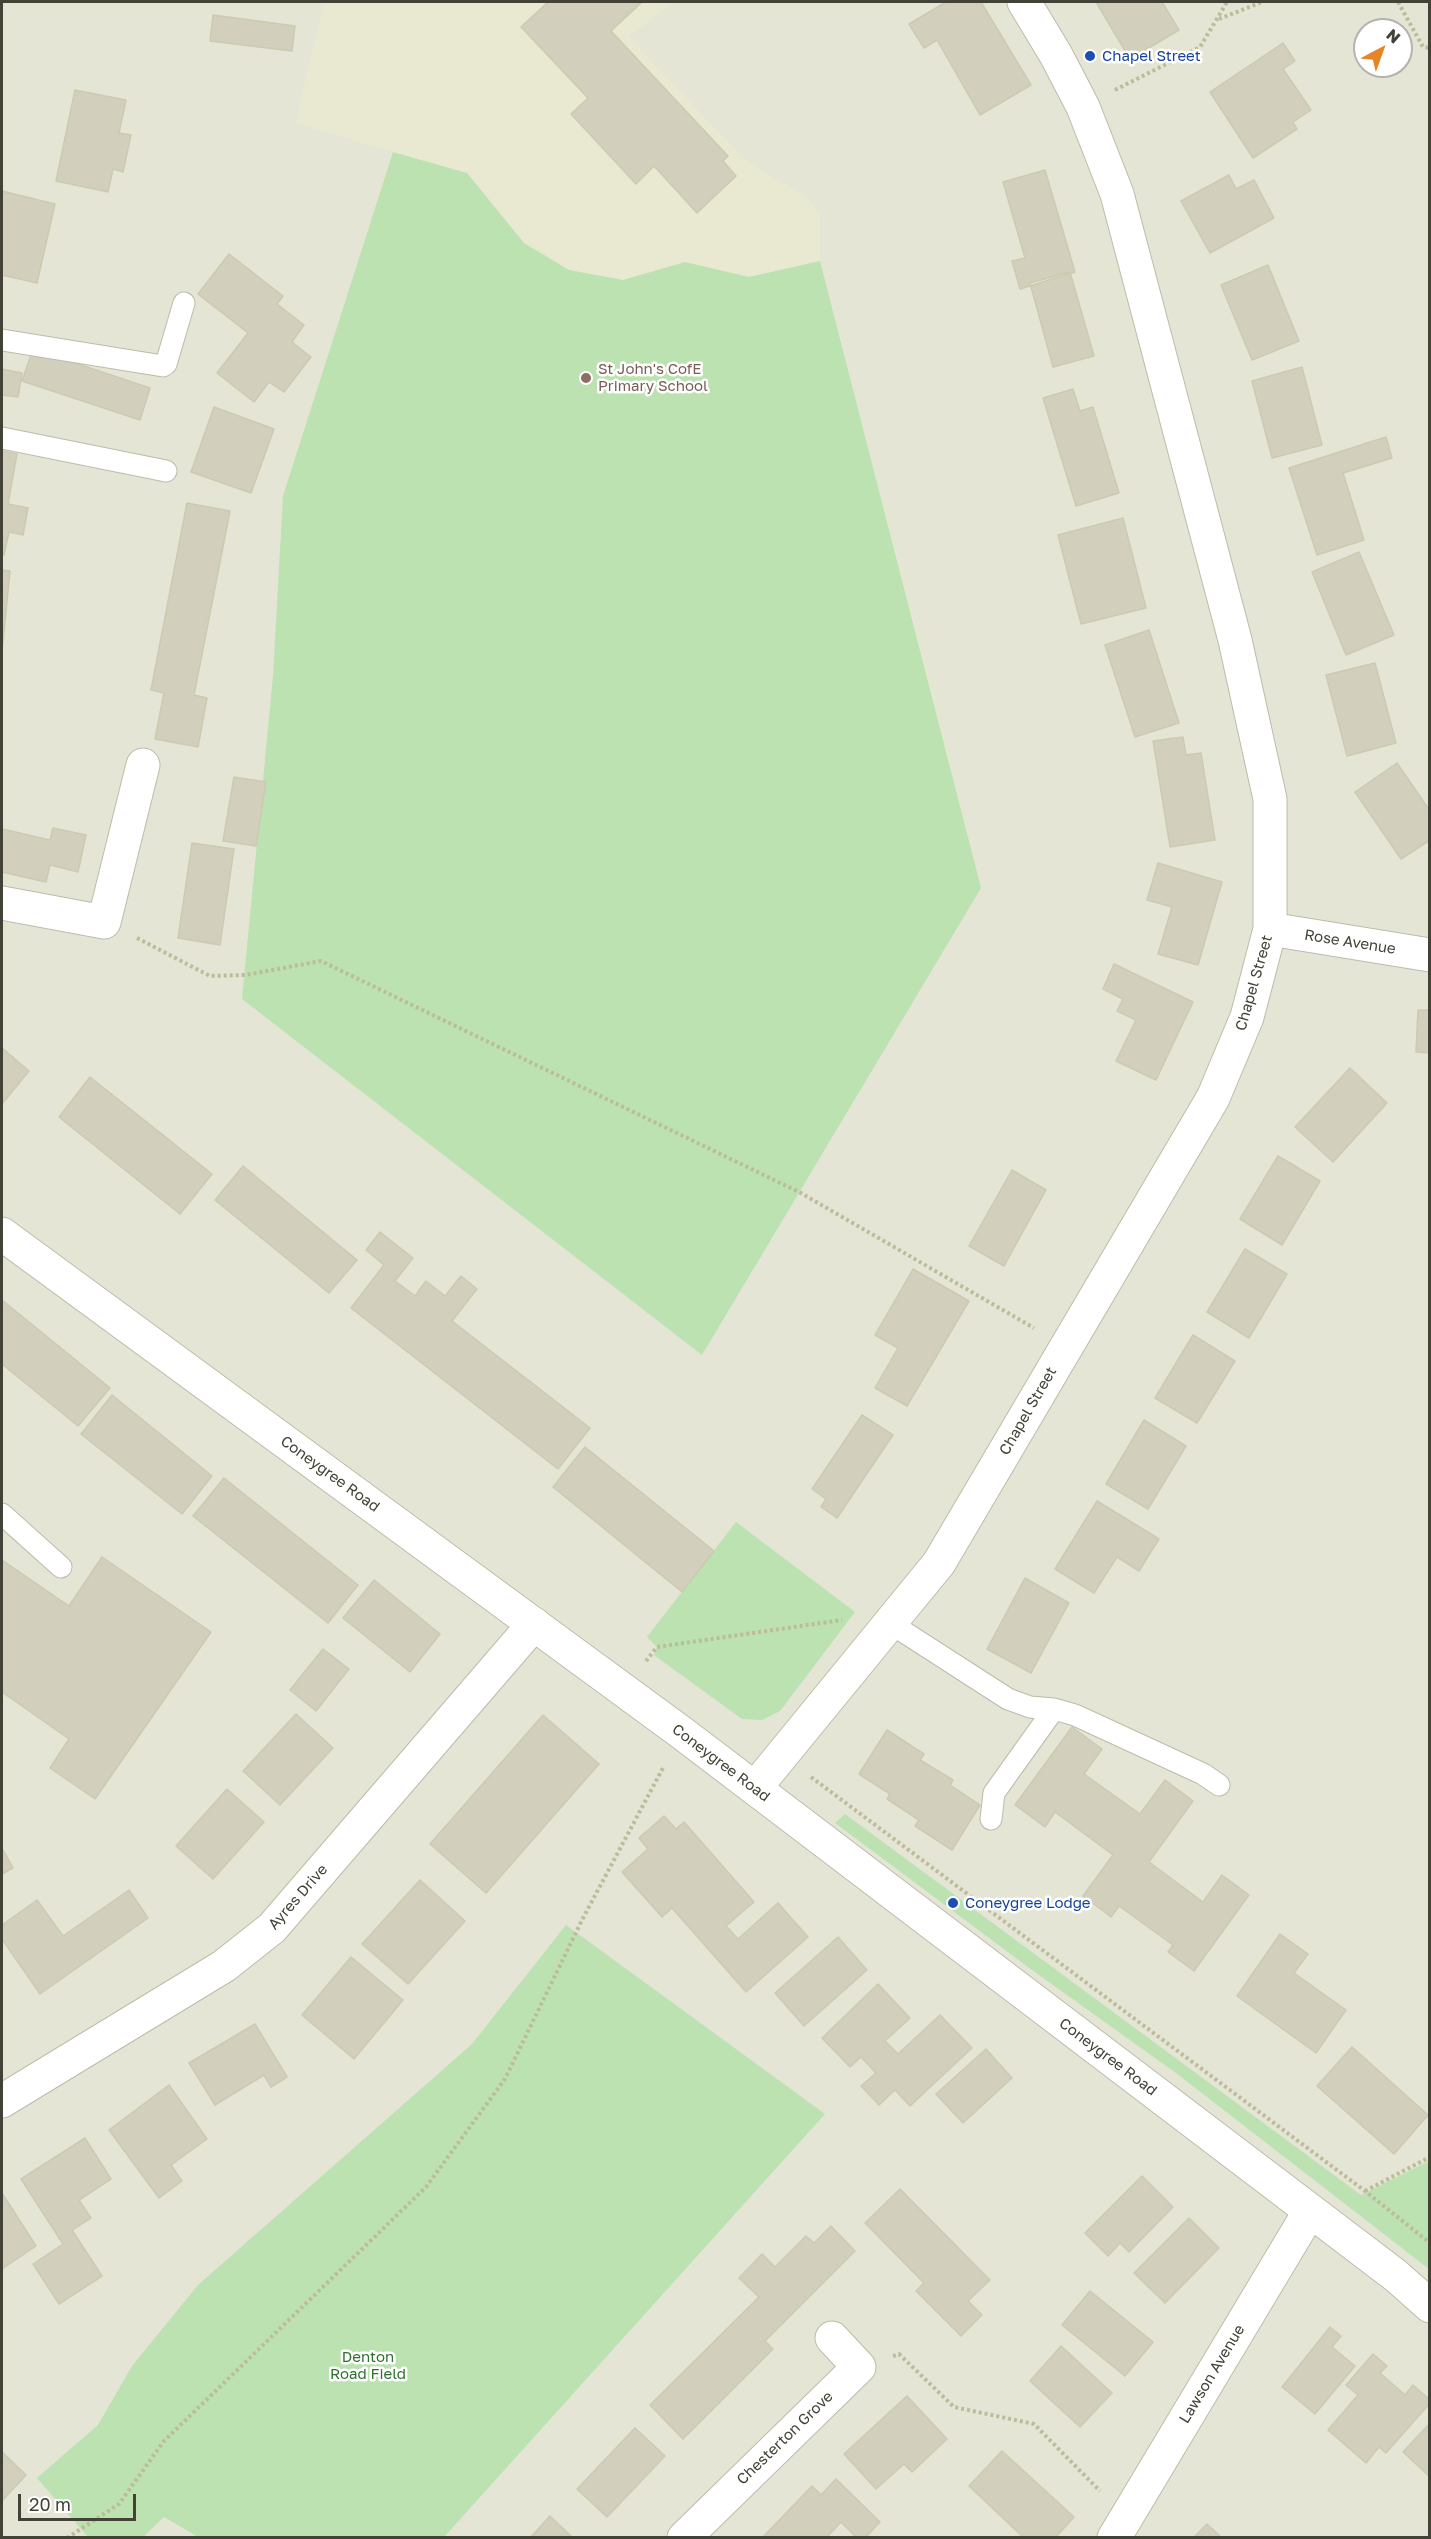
<!DOCTYPE html>
<html>
<head>
<meta charset="utf-8">
<style>
	body { margin:0 }
	#map { position:relative; width:1431px; height:2539px; overflow:hidden; background:#f1f1e6; font-family:"Golos Text",sans-serif }
	canvas { display:block }
	.frame { position:absolute; inset:0; border:3px solid #434236; pointer-events:none }
	.north { position:absolute; left:1353px; top:18px; width:60px; height:60px; box-sizing:border-box; background:#fff; border:2px solid #b4b3af; border-radius:50%; rotate:41deg; font-size:16px; font-weight:700; line-height:24px; text-align:center; color:#434236 }
	.north::after { content:''; display:block; margin:auto; width:21px; height:27px; background:#e78426; clip-path:polygon(50% 0,100% 100%,50% 72%,0 100%) }
	.scale { position:absolute; left:18px; top:2494px; width:118px; height:27px; box-sizing:border-box; border:3px solid #434236; border-top:0; padding-left:8px; font-size:18px; line-height:21px; white-space:nowrap; color:#434236; -webkit-text-stroke:4px #fff; paint-order:stroke }
</style>
</head>
<body>
<div id="map">
<canvas width="1431" height="2539"></canvas>
<div class="frame"></div>
<div class="north">N</div>
<div class="scale">20 m</div>
</div>
<script>
const ctx = document.querySelector('canvas').getContext('2d');
ctx.lineJoin = 'round';
function fillPath(path, color) { ctx.fillStyle = color; ctx.fill(path, 'evenodd'); }
function strokePath(path, color, width, dash) { ctx.strokeStyle = color; ctx.lineWidth = width; ctx.lineCap = dash ? 'butt' : 'round'; ctx.setLineDash(dash || []); ctx.stroke(path); }
function drawText(font, color, halo, rows, align = 'center') {
  ctx.font = font + ' "Golos Text",sans-serif'; ctx.lineWidth = 5; ctx.setLineDash([]); ctx.textBaseline = 'middle'; ctx.strokeStyle = halo; ctx.fillStyle = color; for (const [text, x, y, turn = 0] of rows) {
    ctx.save(); ctx.translate(x, y); ctx.rotate((+turn || 0) * Math.PI / 180); ctx.textAlign = isNaN(turn) ? turn : align; if (halo) ctx.strokeText(text, 0, 0); ctx.fillText(text, 0, 0); ctx.restore();
  }
}
const residential = new Path2D(`
	M2 2H1429V2537H2ZM1365 30H1401V66H1365Z`);
const education = new Path2D(`
	M324 2H675L628 36 746 161 804 196 820 213V261L951 765 283 496 393 152 295 123Z`);
const green = new Path2D(`
	M393 152 467 173 524 243 569 270 623 280 685 262 749 277 820 261 981 888 702 1355 242 999 273 676 283 496Z
	M736 1522 855 1612 780 1711 762 1720 742 1719 654 1655 657 1647 647 1637Z
	M845 1814 1361 2195 1429 2161V2269L1176 2073 1032 1970 835 1823Z
	M566 1925 825 2114 444 2537H198L164 2517 143 2537H88L37 2478 98 2425 132 2366 198 2285 472 2044Z`);
const building = new Path2D(`
	M548 2H642L611 31 728 156 723 161 736 176 697 213 654 166 636 184 571 114 588 98 521 27Z
	M946 2H981L1031 85 980 115 937 40 924 48 909 24Z
	M1096 2H1162L1179 30 1130 59Z
	M213 15 295 26 292 51 210 41Z
	M1283 43 1295 61 1283 69 1311 110 1293 122 1297 129 1253 158 1210 92Z
	M75 90 126 100 119 133 131 135 123 172 113 169 108 192 56 181Z
	M1045 170 1075 272 1020 289 1012 261 1025 258 1003 182Z
	M1229 175 1236 189 1254 180 1274 218 1210 253 1181 201Z
	M2 191 55 204 37 283 2 275Z
	M229 254 283 296 277 304 304 325 292 342 311 357 284 392 269 382 254 402 217 373 248 333 198 294Z
	M1268 265 1299 341 1252 360 1221 285Z
	M1070 272 1094 356 1053 367 1030 283Z
	M33 349 150 388 140 420 22 381Z
	M1302 367 1322 445 1272 458 1252 381Z
	M2 369 22 373 18 397 2 395Z
	M1073 389 1080 411 1093 407 1119 493 1076 506 1043 398Z
	M214 407 274 429 251 493 191 472Z
	M1386 437 1392 458 1343 473 1364 540 1317 555 1289 468Z
	M2 451 17 454 8 504 28 508 23 535 9 532 4 555H2Z
	M187 503 230 511 194 695 207 698 198 747 155 739 164 693 151 690Z
	M1123 518 1146 608 1081 624 1058 535Z
	M1359 552 1394 635 1346 655 1312 572Z
	M2 570 10 571 2 651Z
	M1149 630 1179 723 1135 737 1105 645Z
	M1375 663 1396 743 1347 756 1326 675Z
	M1183 737 1186 755 1201 753 1215 840 1170 847 1153 741Z
	M1397 763 1430 811V840L1401 859 1355 792Z
	M234 777 266 782 256 846 223 841Z
	M53 828 86 835 78 872 50 865 46 882 2 872V829L50 840Z
	M192 843 234 849 220 945 178 938Z
	M1158 863 1222 882 1198 965 1158 954 1172 907 1147 900Z
	M1114 964 1193 1002 1156 1080 1116 1061 1136 1020 1117 1011 1123 999 1103 989Z
	M1418 1010H1430V1053L1416 1052Z
	M2 1048 29 1071 2 1104Z
	M1350 1068 1387 1103 1333 1162 1295 1127Z
	M90 1077 212 1174 180 1214 59 1117Z
	M1278 1156 1320 1181 1282 1245 1240 1219Z
	M243 1166 357 1260 329 1293 215 1200Z
	M1012 1170 1046 1190 1004 1266 969 1246Z
	M380 1232 413 1258 395 1281 415 1296 426 1281 445 1296 461 1276 477 1289 452 1321 590 1428 558 1469 351 1308 384 1265 366 1250Z
	M1245 1249 1287 1274 1249 1338 1207 1312Z
	M913 1269 969 1301 907 1406 875 1388 898 1348 875 1335Z
	M2 1300 110 1388 78 1426 2 1364Z
	M1193 1335 1235 1361 1197 1423 1155 1398Z
	M112 1395 212 1476 182 1514 81 1434Z
	M862 1415 893 1435 837 1518 821 1507 826 1499 812 1489Z
	M1144 1420 1186 1446 1148 1509 1106 1484Z
	M585 1447 714 1551 682 1592 553 1487Z
	M224 1478 358 1585 328 1623 193 1516Z
	M1097 1501 1159 1539 1139 1571 1117 1557 1094 1593 1055 1569Z
	M102 1557 211 1632 95 1799 50 1768 69 1739 2 1692V1560L69 1606Z
	M1025 1578 1069 1603 1031 1673 987 1649Z
	M374 1580 440 1634 410 1672 343 1618Z
	M323 1649 349 1669 316 1711 290 1690Z
	M296 1714 333 1748 280 1805 243 1771Z
	M543 1715 599 1764 486 1893 430 1844Z
	M1072 1727 1102 1749 1084 1774 1140 1814 1165 1780 1193 1801 1149 1862 1203 1902 1222 1875 1249 1895 1194 1971 1168 1952 1173 1945 1119 1906 1111 1917 1083 1896 1113 1855 1055 1812 1045 1827 1015 1805Z
	M887 1730 924 1754 920 1760 953 1780 950 1785 980 1805 952 1850 915 1826 919 1820 887 1799 890 1794 859 1774Z
	M227 1789 264 1822 213 1879 176 1846Z
	M664 1816 676 1829 684 1822 754 1902 726 1926 738 1939 778 1903 808 1937 746 1992 672 1908 662 1917 622 1872 648 1849 639 1838Z
	M2 1848 13 1868 2 1874Z
	M420 1880 465 1921 408 1984 362 1944Z
	M129 1890 148 1918 40 1994 2 1939V1925L37 1900 63 1936Z
	M1280 1934 1308 1954 1294 1973 1346 2010 1316 2053 1237 1996Z
	M838 1937 867 1970 804 2026 775 1993Z
	M351 1957 403 2000 354 2059 302 2015Z
	M878 1984 910 2018 885 2041 898 2054 940 2015 972 2048 910 2106 895 2090 879 2105 861 2086 876 2073 861 2057 850 2067 822 2038Z
	M255 2024 287 2077 271 2087 264 2075 215 2105 189 2063Z
	M1352 2047 1428 2115 1394 2154 1317 2086Z
	M986 2049 1012 2078 963 2123 936 2094Z
	M169 2085 207 2139 171 2165 182 2181 159 2198 109 2130Z
	M85 2138 111 2179 79 2200 91 2218 72 2230 102 2276 59 2304 33 2264 63 2244 21 2179Z
	M1142 2176 1173 2207 1129 2252 1120 2243 1108 2256 1085 2233Z
	M900 2189 990 2280 968 2301 982 2315 961 2336 916 2291 924 2283 865 2223Z
	M2 2193 36 2246 2 2269Z
	M1189 2218 1219 2248 1165 2303 1134 2273Z
	M831 2226 855 2251 765 2341 773 2349 683 2439 650 2405 759 2297 739 2278 762 2254 775 2267 806 2236 814 2243Z
	M1090 2291 1153 2342 1125 2376 1062 2325Z
	M1330 2327 1341 2336 1332 2347 1355 2366 1315 2414 1282 2387Z
	M1061 2346 1112 2393 1080 2427 1030 2381Z
	M1373 2354 1387 2366 1380 2373 1405 2395 1413 2385 1430 2400V2403L1386 2453 1379 2447 1366 2463 1328 2430 1358 2395 1346 2385Z
	M907 2396 947 2439 912 2472 904 2464 876 2489 844 2454Z
	M1430 2423V2477L1403 2452Z
	M635 2428 665 2456 607 2517 577 2489Z
	M1002 2451 1074 2517 1055 2538H1024L969 2486Z
	M2 2452 26 2475 2 2501Z
	M836 2479 880 2522 865 2538H857L841 2522 826 2538H762L812 2486 821 2495Z
	M550 2516 573 2538H530Z
	M1207 2524 1222 2538H1193Z`);
const path = new Path2D(`
	M1398 2 1423 47 1430 48
	M1219 19 1262 2
	M1115 90 1200 47 1227 2
	M137 938 210 976 245 975 321 961 799 1192 1034 1328
	M646 1661 657 1647 842 1620
	M811 1777 1365 2191 1430 2243
	M1365 2191 1430 2157
	M893 2356 899 2354 954 2407 1034 2424 1100 2491
	M67 2538 119 2504 164 2441 426 2187 505 2079 582 1920 664 1766`);
const service = new Path2D(`
	M2 340 163 366 166 364 184 303
	M2 438 166 471
	M2 1514 61 1567
	M890 1623 1008 1699 1030 1707 1054 1709 1075 1715 1203 1774 1219 1785
	M991 1819 994 1793 1054 1709`);
const minor = new Path2D(`
	M2 903 104 922 143 765
	M1270 929 1430 955
	M755 1788 939 1563 1213 1098 1247 1017 1270 929V799L1235 640 1117 194 1083 107 1056 55 1024 2
	M2 2101 224 1966 272 1928 534 1624
	M684 2538 859 2367 832 2338
	M1114 2538 1310 2211`);
const tertiary = new Path2D(`
	M2 1234 682 1733 1395 2275 1430 2306`);
const markers = [
	[1090,56,6,"#1a4fb4"],
	[586,378,6,"#8d6e63"],
	[953,1903,6,"#1a4fb4"]
];
const transitNames = [
	["Chapel Street",1102,56],
	["Coneygree Lodge",965,1903]
];
const educationNames = [
	["St John's CofE",598,369],
	["Primary School",598,386]
];
const streetNames = [
	["Rose Avenue",1350,942,9],
	["Chapel Street",1254,983,-74],
	["Chapel Street",1028,1411,-60],
	["Coneygree Road",330,1474,36],
	["Coneygree Road",721,1763,37],
	["Ayres Drive",298,1897,-49],
	["Coneygree Road",1108,2057,37],
	["Lawson Avenue",1212,2374,-59],
	["Chesterton Grove",785,2438,-44]
];
const parkNames = [
	["Denton",368,2357],
	["Road Field",368,2374]
];
fillPath(residential, '#e4e5d4');
fillPath(education, '#e8e9d0');
fillPath(green, '#bce2b1');
fillPath(building, '#d2d0bc');
strokePath(building, '#cccab0', 1.5);
strokePath(service, '#bcbca9', 23);
strokePath(minor, '#bcbca9', 35);
strokePath(tertiary, '#bcbca9', 35);
strokePath(path, '#bcbc9b', 4, [3, 3]);
strokePath(service, '#fff', 21);
strokePath(minor, '#fff', 33);
strokePath(tertiary, '#fff', 33);
for (const [x, y, r, color] of markers) { const dot = new Path2D(); dot.arc(x, y, r, 0, 2 * Math.PI); ctx.fillStyle = color; ctx.fill(dot); strokePath(dot, '#fff', 2); }
drawText('15px', '#164399', '#fff', transitNames, 'left');
drawText('15px', '#785e54', '#fff', educationNames, 'left');
drawText('15px', '#434236', '#fff', streetNames);
drawText('15px', '#31702e', '#fff', parkNames);
</script>
</body>
</html>
